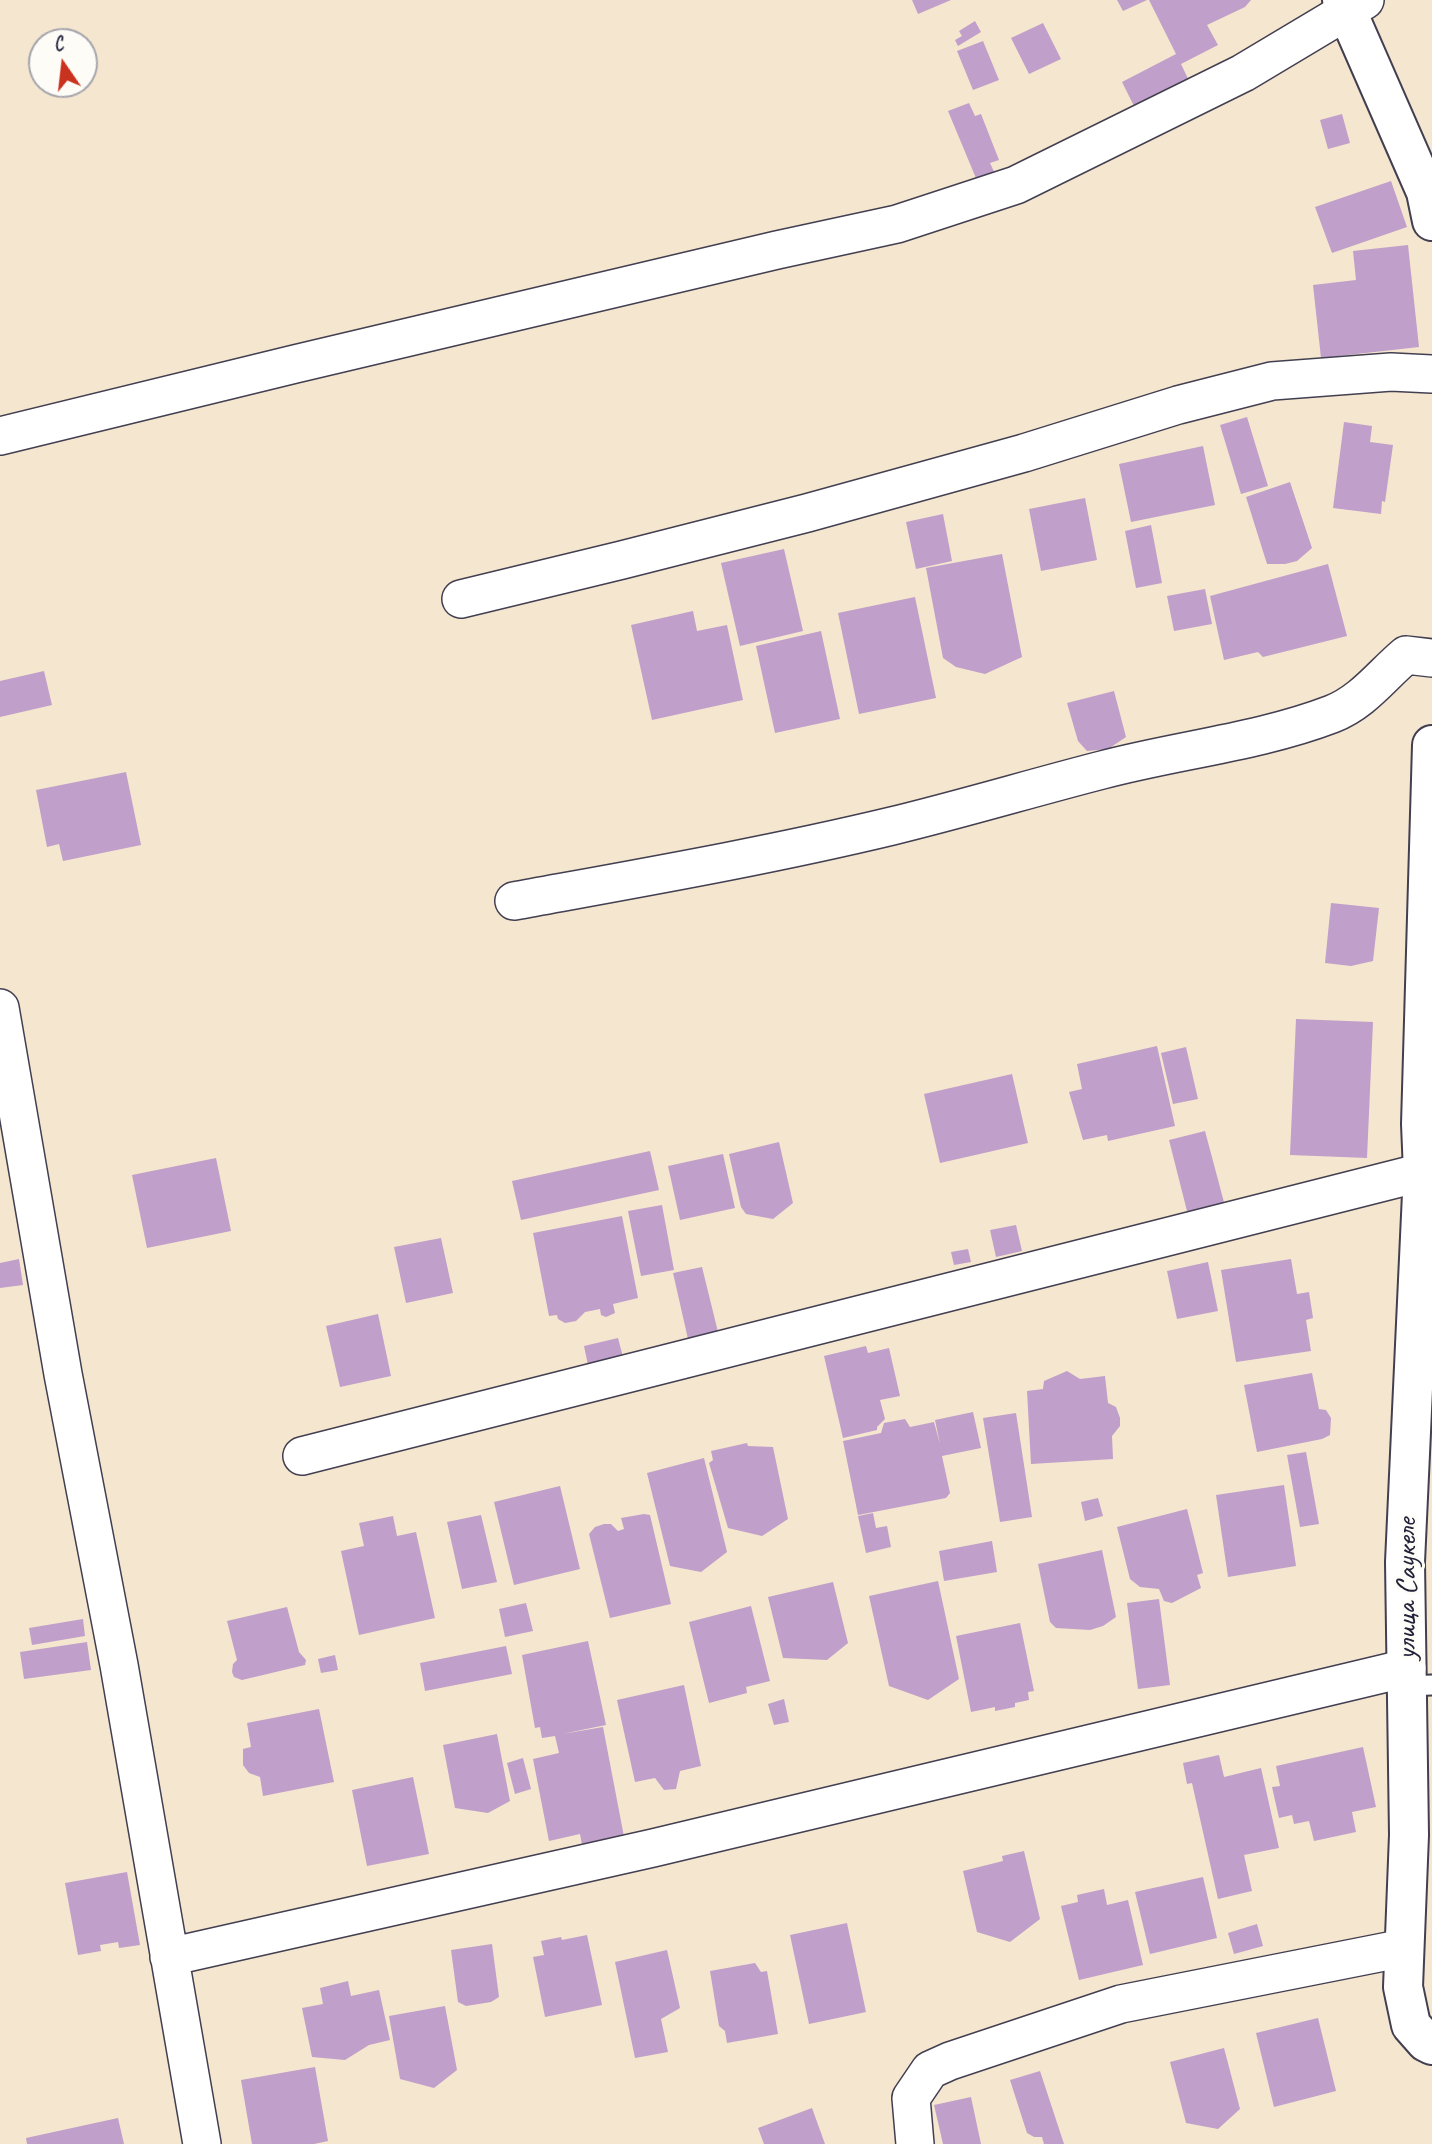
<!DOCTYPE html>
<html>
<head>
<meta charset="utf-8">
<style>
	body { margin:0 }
	#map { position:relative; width:1432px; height:2144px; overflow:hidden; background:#f5e6cf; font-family:Caveat,sans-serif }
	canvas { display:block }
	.north { position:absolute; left:28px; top:28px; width:70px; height:70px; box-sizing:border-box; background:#fdfcf7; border:2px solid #a5a5ac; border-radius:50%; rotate:346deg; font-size:19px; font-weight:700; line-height:28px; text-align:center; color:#22223b }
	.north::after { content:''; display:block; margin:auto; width:24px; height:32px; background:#c8321e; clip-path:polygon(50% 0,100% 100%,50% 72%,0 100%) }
</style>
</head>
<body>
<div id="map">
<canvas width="1432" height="2144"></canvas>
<div class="north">С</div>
</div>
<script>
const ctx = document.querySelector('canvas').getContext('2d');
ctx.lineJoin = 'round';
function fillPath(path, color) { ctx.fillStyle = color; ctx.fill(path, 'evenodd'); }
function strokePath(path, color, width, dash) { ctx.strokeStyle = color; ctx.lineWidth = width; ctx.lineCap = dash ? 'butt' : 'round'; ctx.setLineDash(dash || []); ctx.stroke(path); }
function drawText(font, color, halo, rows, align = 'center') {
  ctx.font = font + ' Caveat,sans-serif'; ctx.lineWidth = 6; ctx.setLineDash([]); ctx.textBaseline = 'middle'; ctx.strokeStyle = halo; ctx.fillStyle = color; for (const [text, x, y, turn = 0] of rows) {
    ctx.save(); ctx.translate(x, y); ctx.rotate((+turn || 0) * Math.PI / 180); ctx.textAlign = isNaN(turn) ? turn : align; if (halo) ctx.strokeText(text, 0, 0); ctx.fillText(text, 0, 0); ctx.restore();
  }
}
const building = new Path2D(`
	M912 0H951L918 14Z
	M1117 0H1147L1123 11Z
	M1149 0H1251L1245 7 1207 25 1218 45 1181 64 1193 89 1139 116 1122 82 1176 54Z
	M975 21 981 32 958 46 955 40 962 36 959 31Z
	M1043 23 1061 59 1029 74 1011 38Z
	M983 41 999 80 973 90 957 51Z
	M969 103 975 116 981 114 999 160 990 163 996 176 978 183 948 111Z
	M1342 114 1350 143 1328 149 1320 120Z
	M1391 181 1407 227 1332 253 1315 207Z
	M1408 245 1419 347 1321 358 1313 285 1356 280 1353 251Z
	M1247 417 1268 486 1241 494 1220 425Z
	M1344 422 1372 426 1370 442 1393 445 1385 502 1382 501 1381 514 1333 508Z
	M1203 446 1215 505 1131 522 1119 464Z
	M1290 482 1312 548 1297 561 1285 564H1267L1246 497Z
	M1085 498 1097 560 1041 571 1029 509Z
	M943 514 952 561 916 569 906 522Z
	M1151 525 1162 583 1136 588 1125 531Z
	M784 549 803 631 740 646 721 563Z
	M1002 554 1022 657 985 674 956 667 943 658 926 568Z
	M1328 564 1347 636 1263 657 1258 652 1224 660 1210 596Z
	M1205 589 1212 624 1174 631 1167 596Z
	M915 597 936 698 859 714 838 613Z
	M693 611 697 631 727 625 743 700 652 720 631 625Z
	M821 631 840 719 775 733 756 646Z
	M44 671 52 705 0 717V681Z
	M1114 691 1126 737 1108 749 1087 751 1078 741 1067 703Z
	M126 772 141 845 63 861 59 844 47 847 36 790Z
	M1331 903 1379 908 1373 961 1351 966 1325 963Z
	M1296 1019 1373 1022 1367 1158 1290 1155Z
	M1157 1046 1175 1126 1108 1141 1107 1135 1083 1140 1069 1092 1082 1089 1077 1064Z
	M1186 1047 1198 1099 1173 1104 1161 1053Z
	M1012 1074 1028 1143 940 1163 924 1094Z
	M1205 1131 1225 1206 1188 1215 1169 1140Z
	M779 1142 793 1203 773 1219 746 1214 741 1207 729 1154Z
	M650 1151 659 1190 521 1220 512 1181Z
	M723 1154 735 1208 680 1220 668 1166Z
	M216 1158 231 1231 147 1248 132 1175Z
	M662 1205 674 1270 641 1276 628 1211Z
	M622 1216 638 1298 613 1304 615 1313 606 1317 601 1315 600 1309 585 1312 576 1321 565 1323 558 1319 557 1315 549 1316 533 1233Z
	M1016 1225 1022 1251 996 1257 990 1230Z
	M441 1238 453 1293 406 1303 394 1247Z
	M968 1249 971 1262 954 1265 951 1252Z
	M19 1259 23 1285 0 1288V1263Z
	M1291 1259 1297 1294 1309 1292 1313 1318 1306 1320 1311 1351 1236 1362 1221 1270Z
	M1208 1262 1218 1311 1177 1319 1167 1271Z
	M702 1267 718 1332 688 1339 673 1273Z
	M378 1314 391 1376 340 1387 326 1326Z
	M618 1338 623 1357 588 1365 584 1346Z
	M866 1346 868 1353 889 1348 900 1396 880 1400 885 1419 877 1427V1430L843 1438 824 1356Z
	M1067 1371 1080 1379 1105 1376 1108 1403 1116 1407 1120 1418V1426L1112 1436 1113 1459 1031 1464 1027 1391 1043 1389 1044 1381Z
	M1312 1373 1319 1409 1326 1410 1331 1418 1330 1435 1322 1439 1257 1452 1244 1385Z
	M973 1412 981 1448 942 1456 950 1493 946 1498 858 1515 843 1441 881 1433 884 1423 905 1419 910 1427 934 1422 940 1444 935 1420Z
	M1016 1413 1032 1517 1000 1522 983 1418Z
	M747 1443 748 1446 773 1447 788 1519 762 1536 728 1528 709 1463 713 1460 711 1451Z
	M1306 1452 1319 1524 1300 1527 1287 1455Z
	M704 1458 727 1552 701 1572 670 1566 647 1473Z
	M1284 1485 1296 1566 1228 1577 1216 1495Z
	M560 1486 580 1569 514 1585 494 1502Z
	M1098 1498 1103 1516 1085 1521 1081 1502Z
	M1187 1509 1203 1573 1197 1575 1201 1588 1172 1603 1164 1601 1159 1589 1140 1587 1130 1579 1117 1527Z
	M873 1513 876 1528 887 1526 891 1547 866 1553 858 1516Z
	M644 1514 650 1515 671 1604 610 1618 589 1534 595 1527 604 1524H611L618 1531 624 1529 621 1518Z
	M481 1515 497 1582 462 1589 447 1522Z
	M393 1516 397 1536 416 1532 435 1618 359 1635 341 1551 364 1546 359 1523Z
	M992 1541 997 1572 944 1581 939 1551Z
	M1102 1550 1116 1617 1103 1626 1090 1630 1056 1628 1050 1622 1038 1564Z
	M938 1581 959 1679 928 1700 889 1686 869 1596Z
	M833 1582 848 1643 827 1660 783 1658 768 1597Z
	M1159 1599 1170 1685 1138 1689 1127 1603Z
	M526 1603 533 1631 505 1637 499 1609Z
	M751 1606 770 1681 746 1687 747 1693 709 1703 689 1622Z
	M287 1607 299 1652 306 1660 305 1665 242 1680 234 1677 232 1672 233 1664 237 1660 227 1621Z
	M83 1619 85 1636 32 1645 29 1628Z
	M1020 1623 1034 1691 1028 1692 1029 1700 1015 1703V1707L995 1711V1707L971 1712 956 1636Z
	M588 1641 606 1725 562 1734 603 1727 625 1842 583 1850 580 1834 549 1841 533 1759 559 1753 555 1736 542 1738 540 1727 535 1728 522 1655Z
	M87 1642 91 1670 24 1679 20 1652Z
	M506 1646 512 1674 425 1691 420 1663Z
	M335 1655 338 1670 321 1673 318 1659Z
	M684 1685 701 1766 680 1771 676 1789 664 1790 655 1778 635 1782 617 1700Z
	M784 1699 789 1722 774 1725 768 1704Z
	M319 1709 334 1782 263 1796 260 1777 249 1773 243 1765V1749L251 1747 247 1723Z
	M497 1734 510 1801 488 1813 455 1808 443 1745Z
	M1363 1747 1376 1807 1352 1812 1356 1832 1314 1841 1309 1821 1294 1824 1292 1815 1279 1818 1272 1787 1280 1786 1276 1766Z
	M1219 1755 1224 1777 1261 1768 1279 1848 1244 1855 1252 1891 1218 1899 1192 1783 1187 1784 1183 1763Z
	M523 1758 531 1789 515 1794 507 1763Z
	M413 1777 429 1854 367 1866 352 1790Z
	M1024 1851 1040 1919 1010 1942 977 1932 963 1871 1003 1861 1002 1856Z
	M127 1872 140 1945 119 1948 118 1942 100 1945 101 1951 78 1955 65 1883Z
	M1203 1877 1217 1938 1150 1954 1135 1892Z
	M1104 1889 1107 1905 1128 1900 1143 1965 1079 1980 1061 1906 1078 1902 1077 1895Z
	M847 1923 866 2012 809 2024 790 1935Z
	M1257 1924 1263 1946 1234 1954 1228 1933Z
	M587 1935 602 2005 545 2017 533 1957 544 1955 541 1941 561 1937 562 1940Z
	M492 1944 499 1997 491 2002 466 2006 458 2002 451 1950Z
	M667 1950 680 2008 661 2019 668 2052 635 2058 615 1962Z
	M755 1963 761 1972 767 1971 778 2034 727 2043 725 2031 719 2026 710 1971Z
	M348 1981 351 1996 379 1990 390 2040 369 2045 345 2060 312 2057 302 2008 323 2004 320 1988Z
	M445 2006 457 2070 434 2088 400 2079 389 2016Z
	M1318 2018 1336 2091 1274 2107 1256 2033Z
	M1224 2048 1240 2109 1218 2129 1186 2123 1170 2062Z
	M315 2067 328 2141 314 2144H252L241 2080Z
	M1040 2071 1064 2144H1044L1042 2137H1034L1027 2133 1010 2080Z
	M971 2097 981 2144H943L934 2105Z
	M812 2108 825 2144H764L758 2128Z
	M118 2118 124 2144H27L26 2138Z`);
const lane = new Path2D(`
	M1407 1686 1432 1685`);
const street = new Path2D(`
	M0 436 295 364 777 250 897 224 1016 185 1243 73 1365 0
	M461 599 622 560 807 513 1024 453 1178 405 1272 381 1391 372 1432 374
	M514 901C640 878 767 856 892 826 962 809 1032 788 1102 770 1177 750 1259 742 1332 714 1363 702 1382 675 1406 655L1432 658
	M0 1008 63 1374 119 1665 202 2144
	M302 1456 1423 1172
	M169 1957 653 1848 1407 1668
	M915 2144 911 2098 930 2070 950 2061 1121 2004 1404 1948`);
const secondary = new Path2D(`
	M1342 0 1426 192 1432 221
	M1432 745 1421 1124 1423 1172 1405 1562 1409 1835 1403 1987 1411 2025 1426 2042 1432 2045`);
const streetNames = [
	["улица Саукеле",1407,1589,-90]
];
fillPath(building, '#c09fca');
strokePath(lane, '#423f51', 23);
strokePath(street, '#423f51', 40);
strokePath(secondary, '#423f51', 42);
strokePath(lane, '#fff', 19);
strokePath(street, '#fff', 37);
strokePath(secondary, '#fff', 38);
drawText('30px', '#22223b', '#fdfcf7', streetNames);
</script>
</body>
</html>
